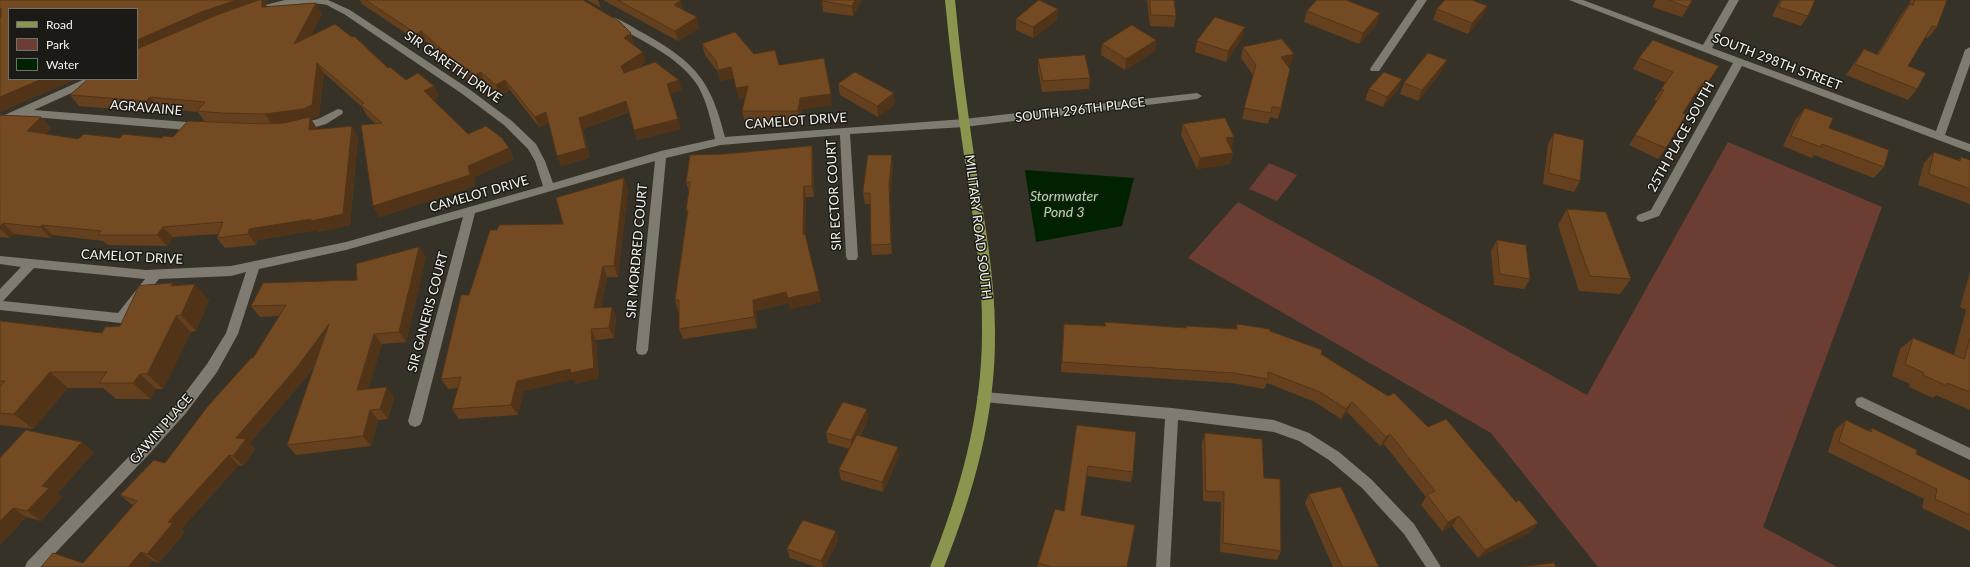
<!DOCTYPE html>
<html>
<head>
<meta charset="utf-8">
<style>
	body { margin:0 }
	#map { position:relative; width:1970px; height:567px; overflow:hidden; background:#363228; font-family:Lato,sans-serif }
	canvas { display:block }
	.legend { position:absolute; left:8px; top:8px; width:130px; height:72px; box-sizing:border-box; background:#1c1a16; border:1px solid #73716c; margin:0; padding:5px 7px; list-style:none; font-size:12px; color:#f5f3ec }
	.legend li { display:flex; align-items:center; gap:8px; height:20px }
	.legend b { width:20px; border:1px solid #73716c }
</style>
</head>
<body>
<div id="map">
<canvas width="1970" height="567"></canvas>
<ul class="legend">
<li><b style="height:5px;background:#8d944e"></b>Road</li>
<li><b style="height:11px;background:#6c3e33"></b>Park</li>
<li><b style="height:11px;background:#020"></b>Water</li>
</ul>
</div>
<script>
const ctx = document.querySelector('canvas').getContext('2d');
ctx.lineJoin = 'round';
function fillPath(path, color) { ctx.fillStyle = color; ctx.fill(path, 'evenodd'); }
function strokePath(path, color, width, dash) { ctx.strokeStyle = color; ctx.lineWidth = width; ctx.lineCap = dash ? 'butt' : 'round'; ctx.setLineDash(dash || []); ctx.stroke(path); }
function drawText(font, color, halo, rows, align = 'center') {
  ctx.font = font + ' Lato,sans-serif'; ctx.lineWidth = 3; ctx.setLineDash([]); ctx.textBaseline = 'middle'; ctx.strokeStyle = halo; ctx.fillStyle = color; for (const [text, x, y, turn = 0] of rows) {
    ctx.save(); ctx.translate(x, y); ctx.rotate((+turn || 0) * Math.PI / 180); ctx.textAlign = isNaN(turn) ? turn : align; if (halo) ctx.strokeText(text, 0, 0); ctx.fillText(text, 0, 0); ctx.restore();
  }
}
const green = new Path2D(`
	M1728 142 1882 207 1763 527 1837 567H1598L1491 433 1188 258 1238 202 1587 395Z
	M1269 163 1297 175 1277 201 1249 189Z`);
const water = new Path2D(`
	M1025 170 1134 178 1122 226 1036 242Z`);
const minor = new Path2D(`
	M285 0H328L350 10 469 89 512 121 536 144 545 161 553 183 661 151 715 139C711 121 707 102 698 86 678 55 639 40 609 22L607 20 612 17C623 20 635 29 645 34 696 63 711 81 725 137L964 119 1197 93 1202 96 1197 99 964 127 850 134 858 257 856 260H848L846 257 840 135 721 145 666 158 648 350 646 354 642 355 638 354 636 350 655 161 475 213 422 421 420 425 415 427 410 425 408 421 463 217 346 250 259 269 238 334 217 372 186 413 152 451 42 567H25L27 562 142 443 176 405 207 364 226 333 246 272 231 276 159 279 125 321 121 323 0 310V289L21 267 0 264V256L146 270 231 266 346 242 543 186 535 161 528 149 504 125 461 93 344 14C338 11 332 8 327 5 303 0 275 8 252 14L247 11 249 9ZM34 268 145 279 118 313 3 301Z
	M1417 0H1427L1379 71H1371L1370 69Z
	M1569 0H1583L1703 45 1729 0H1739L1712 48 1936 131 1965 50 1970 47V64L1945 135 1970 144V152L1742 66 1659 216 1642 222 1638 221 1636 218 1638 215 1651 210 1733 63Z
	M85 79H99L98 81 34 110 199 123 204 127 199 131 21 116 0 124V117Z
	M338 109 342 110 343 112 342 114 326 124 299 132 294 128 295 125 318 119Z
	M984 392 1172 408 1274 420 1309 433 1339 452 1372 480 1414 524 1441 567H1426L1404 534 1362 488 1329 460 1299 441 1274 432 1178 420 1170 567H1156L1165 419 984 402 979 401 977 397 979 393Z
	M1862 397 1970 448V460L1857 406 1855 402 1857 398Z`);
const major = new Path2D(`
	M945 0H955C960 54 967 108 975 162 984 219 995 275 995 332 996 414 974 492 944 567H930C960 492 982 414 982 333 983 275 973 219 965 162 957 108 950 54 945 0Z`);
const wall = new Path2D(`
	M0 0H268V2L265 3 267 7 316 3 322 14 310 36 388 68 406 80 439 96 433 100 468 134 514 159 474 177 475 186 380 217 373 206 376 124 367 116 362 107 324 73 319 116 311 119 317 129 358 137 350 225 318 232 317 230 258 240 256 245 225 248 217 238 218 234 173 237 167 246 108 245 103 241 53 235 50 238 14 234 10 238 0 237V115L41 117 51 128 45 134 78 139 120 138H162L173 137 205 122 198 112 159 108 154 112 79 106 70 95 137 79V9L76 79 0 112Z
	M360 0H583L634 44H633L646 62 636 69 682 90 670 94 681 129 637 140 629 112 583 129 590 158 561 166 549 123 539 127 510 90 500 96 485 82 479 86 471 79 469 80 426 41 422 44 362 4Z
	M587 0H598L601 8Z
	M603 0H680L683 10 699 28 678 41Z
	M862 0 853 16 823 12 822 1Z
	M1147 0H1174L1176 16 1174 27 1150 26Z
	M1656 0H1693L1682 17 1652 7Z
	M1780 0H1815L1808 16 1801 26 1772 16Z
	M1911 0H1947L1937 27 1928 38 1925 37 1908 66 1917 89 1908 100 1846 75 1856 60 1864 49 1877 54 1901 15 1909 4Z
	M1487 6 1482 17 1468 34 1433 20 1437 9Z
	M1307 11 1377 24 1359 44 1304 22Z
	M1016 19 1057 20 1033 38 1016 30Z
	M1243 37 1226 62 1195 52 1197 41Z
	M1156 40 1155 51 1125 70 1101 55 1102 44Z
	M702 44 754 54 779 65 832 105 802 109 800 122H745L742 111 745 98 739 99 734 78 720 81 718 72 705 55Z
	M1243 47 1291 65 1288 66 1281 108 1278 119 1270 117 1268 124 1242 119 1253 75 1241 58Z
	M1639 58 1719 66 1699 96 1695 94 1683 113 1666 148 1658 159 1629 145 1657 101 1654 100 1666 83 1633 69Z
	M1038 59 1090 78 1089 89 1042 92 1038 70Z
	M1442 71 1418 101 1400 94 1404 83Z
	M838 84 895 104 878 117 840 95Z
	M1369 89 1398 90 1383 107 1365 100Z
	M1805 108 1829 128 1884 167 1874 178 1814 155 1812 158 1783 146 1796 119Z
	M1183 124 1232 148H1231L1233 153 1230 164 1197 169 1181 135Z
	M1554 133 1580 181 1574 192 1543 184 1548 144Z
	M812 146 813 156 814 197H806L805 234 821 302 790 309 789 303 756 311 757 328 683 339 679 329V311H678L675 300 687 213 686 210 689 191 686 182 725 154Z
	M1934 152 1958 160 1961 157 1970 160V204L1918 185 1924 163Z
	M893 166 890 196 892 254 872 255 871 245 870 204H865L863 193Z
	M628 189 618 277H607L601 308 616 317 614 338 596 340 599 378 576 384 574 379 523 391 518 415 459 419 452 409 458 388 448 389 441 379 469 295 497 230 563 224Z
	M1567 209 1631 279 1620 294 1579 291 1558 225Z
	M1497 240 1530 279 1524 289 1494 285 1491 251Z
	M419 247 426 257 406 342 382 344 368 389 394 397 388 419 378 420 371 446 296 455 287 445 315 365 307 376 250 443 255 449 243 466 239 465 181 529 185 532 159 563 153 561 83 563 134 505 131 504 120 495 165 463 253 358 279 316 260 317 251 306 357 280Z
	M1970 272V410L1936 395 1933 398 1909 387 1910 384 1892 376 1900 349 1913 338 1954 355 1966 310 1960 307Z
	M175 286 209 300 196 331 191 332 163 389H156L150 399H116L103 388H68L33 429 0 425V321L102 333 120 326Z
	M1105 322 1185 328 1186 326 1236 329 1237 324 1270 331 1321 354 1531 532 1478 558 1452 526 1442 531 1421 505 1426 497 1384 444 1380 446 1347 412 1341 419 1315 402 1267 383 1264 389 1231 383 1061 372 1064 324 1105 326Z
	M868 419 860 436 899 456 883 492 841 480 839 470 850 449 828 443 826 433Z
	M1846 420 1868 431 1872 428 1916 454 1970 480V531L1922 508 1924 499 1828 452 1835 430Z
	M1077 425 1133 472 1131 482 1087 476 1081 515 1127 567H1037L1038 563 1064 511Z
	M1205 433 1264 478 1281 551 1277 560 1220 552 1221 502 1203 501 1202 443Z
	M94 452 57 494 62 497 41 521 26 517 0 545V458Z
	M1309 494 1379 567H1333L1305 503Z
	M838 540 825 567H816L790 558 787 549Z`);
const shadedWall = new Path2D(`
	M236 0H268V2L265 3 269 10 137 54V40L201 12Z
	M681 0 683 11 674 5Z
	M855 0H862L853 16 852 6Z
	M316 3 322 14 300 55 294 44Z
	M1487 6 1482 17 1468 34 1472 23Z
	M0 8H1L9 18 0 22Z
	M1058 9 1057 20 1033 38V27Z
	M1380 13 1377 24 1359 44 1363 33Z
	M697 17 699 28 678 41 675 31Z
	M1245 27 1243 37 1226 62 1228 51Z
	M421 31 426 41 422 44 417 34Z
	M631 33 634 44 627 48 624 38Z
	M1156 40 1155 51 1125 70 1126 59Z
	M643 52 646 62 624 76 621 66Z
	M1294 54 1291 65 1278 68 1281 57Z
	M1447 60 1442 71 1418 101 1422 90Z
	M317 63 324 73 319 116 311 119 317 128 316 140 272 124 265 114Z
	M731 67 734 78 720 81 718 70Z
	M466 68 471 79 469 80 464 69Z
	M481 72 485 82 479 86 475 75Z
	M42 79H76L0 112V97Z
	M1402 79 1398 90 1383 107 1387 97Z
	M505 80 510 90 500 96 496 85Z
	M679 80 682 90 670 95 667 84Z
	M434 86 439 96 429 102 424 91Z
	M748 86 750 97 739 99 736 88Z
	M894 93 895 104 878 117 877 106Z
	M831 94 832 105 802 109 800 122 798 111 800 98Z
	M150 97 159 108 154 112 146 101Z
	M626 101 629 111 583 129 590 158 561 166 557 156 579 118Z
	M546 112 551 122 539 127 535 117Z
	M41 117 51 128 37 141 27 131Z
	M678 119 681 129 637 140 634 130Z
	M352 126 358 137 350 225 318 232 317 230 258 240 256 245 248 234 249 229Z
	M1234 137 1232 148 1223 149 1226 138Z
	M812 146 813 156 814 197 812 186Z
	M509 148 514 159 474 177 475 186 380 217 373 206Z
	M1233 153 1230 164 1197 169 1200 158Z
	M892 155 893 166 890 196 892 254 891 244 889 185Z
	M624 178 628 189 618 277 614 266Z
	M804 186 806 197 805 245 803 235Z
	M3 223 14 234 10 238 0 229V226Z
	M42 225 53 235 50 238 40 227Z
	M163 227 173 237 167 246 157 235Z
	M419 247 426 257 406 342 399 332Z
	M603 266 607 277 599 319 594 308Z
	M173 283 187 299 171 286Z
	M195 284 209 300 196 331 181 315Z
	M819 291 821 302 790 309 789 303 756 311 757 328 754 317 753 300 786 292Z
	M612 307 616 317 614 338 609 328Z
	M176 316 191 332 163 389 147 374Z
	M329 324 337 334 307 376 250 443 255 449 243 466 233 456 236 438Z
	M591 329 596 340 599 378 576 384 574 379 523 391 518 415 511 405 517 381Z
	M374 334 382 344 365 400 357 390Z
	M50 372 68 388 33 429 14 414Z
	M140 374 156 389 150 399 133 383Z
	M387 387 394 397 388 419 380 409Z
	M1352 402 1347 412 1341 419 1346 409Z
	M867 409 868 419 852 450 851 440Z
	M370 410 378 420 371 446 363 436Z
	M1390 434 1384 444 1380 446 1386 437Z
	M82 442 94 452 57 494 62 497 41 521 27 511 42 486Z
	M898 447 899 456 883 492 882 482Z
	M229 455 239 465 181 529 185 532 159 563 147 554 168 522Z
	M13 508 26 517 0 545V521Z
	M1459 516 1452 526 1442 531 1448 522Z
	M1538 523 1531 532 1478 558 1485 550Z
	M836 531 838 540 825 567H823L821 561Z
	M141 552 153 561 148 567H128Z`);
const building = new Path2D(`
	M0 0H236L201 12 137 40V9H9V79H42L0 97V17H1V8H0Z
	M259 0H262V7L316 3 294 44 335 24 352 37 354 36 388 68 390 67 406 80 418 73 434 86 424 91 468 134 486 126 502 138 509 148 468 166 470 175 373 206 361 125 382 123 361 105 364 103 317 63 312 105 303 109 265 114 221 113 197 111 205 102 150 97 146 101 70 95 88 79H137V49L217 15Z
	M366 0H583L620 22 631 33 624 38 643 52 621 66 624 73 655 62 679 80 667 84 678 119 634 130 626 101 579 118 586 148 557 156 546 112 535 117 505 80 496 85 481 72 475 75 466 68 464 69 421 31 417 34Z
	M618 0H681L674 5 697 17 675 31Z
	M823 0H855L852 6 822 1Z
	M1039 0 1058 9 1033 27 1016 19Z
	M1150 0H1174L1176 16 1151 15Z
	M1317 0H1346L1380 13 1363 33 1307 11Z
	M1445 0H1472L1487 6 1472 23 1437 9Z
	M1669 0H1692L1688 7Z
	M1782 0H1815L1808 16 1779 7Z
	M1915 0H1947L1937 27 1932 26 1908 66 1926 73 1917 89 1855 64 1864 49 1878 55 1910 4 1913 5Z
	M1215 17 1245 27 1228 51 1197 41Z
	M1132 25 1156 40 1126 59 1102 44Z
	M735 32 754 54 775 50 779 65 824 58 831 94 800 98 798 111H742L748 86 736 88 731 67 718 70 716 61 702 44Z
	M1282 39 1294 54 1281 57 1290 69 1281 108 1272 107 1271 113 1244 108 1256 65 1243 47Z
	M1653 40 1719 66 1706 85 1702 83 1683 113 1686 115 1666 148 1635 135 1664 90 1661 89 1673 72 1639 58Z
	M1428 53 1447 60 1422 90 1404 83Z
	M1085 55 1090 78 1043 81 1038 59Z
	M855 72 894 93 877 106 838 84Z
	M1384 72 1402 79 1387 97 1369 89Z
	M1805 108 1833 118 1829 128 1889 150 1884 167 1822 144 1821 147 1791 136Z
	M0 115 41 117 27 131 78 139 84 134 120 138 123 134 162 138 164 136 173 137 188 121 263 124 284 123 310 117 309 130 352 126 343 214 311 221V219L249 229 248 234 217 238 223 222 163 227 157 235H98L101 231 42 225 40 227 3 223 0 226Z
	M1225 118 1234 137 1226 138 1233 153 1200 158 1183 124Z
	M1554 133 1584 140 1580 181 1549 173Z
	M812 146V186H804L803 235 805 234 819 291 788 298 786 292 753 300 754 317 679 329V300H675L688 210H686L690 182H686L690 155 725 154Z
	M1934 152 1960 161 1961 157 1970 160V189L1929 174Z
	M868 155H892L889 185 891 244 871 245 870 193H863Z
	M624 178 614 266H603L594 308 612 307 609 328 591 329 594 368 571 373 570 369 517 381 511 405 452 409 461 377 441 379 461 295H469L490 230H497L499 225 563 224 556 198Z
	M1567 209 1606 212 1631 279 1590 276Z
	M1497 240 1526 245 1530 279 1500 274Z
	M419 247 399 332 374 334 357 390 387 387 380 409 370 410 363 436 287 445 329 324 298 366 236 438 246 439 233 456 229 455 168 522 173 523 147 554 141 552 128 567H41L53 553 83 563 137 501 120 495 154 460 165 463 208 406 251 358H253L286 305 251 306 263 283 357 280 356 264Z
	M173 283 171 286 195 284 181 315 176 316 147 374H140L133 383H99L107 372H50L14 414 0 413V387L5 381H0V321L102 333 105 327 120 326 139 286Z
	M1105 322 1186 328V326L1237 329V324L1270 329V331L1322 350 1321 354 1388 396 1394 393 1428 427 1446 419 1516 502 1519 500 1538 523 1485 550 1459 516 1448 522 1427 495 1435 491 1390 434 1386 437 1352 402 1346 409 1320 392 1268 372V379L1234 373 1062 362 1064 324 1105 326Z
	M1970 337V392L1947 383V386L1923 375 1924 373 1905 364 1913 338 1964 359Z
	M843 402 867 409 851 440 826 433Z
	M1846 420 1871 432 1872 428 1917 450 1916 454 1970 480V515L1935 499 1937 489 1839 442Z
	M1077 425 1136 432 1133 472 1088 466 1081 515 1135 525 1127 567H1052L1038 563 1055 509 1064 511Z
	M26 430 82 442 42 486 49 488 27 511 13 508 0 521V458Z
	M1205 433 1262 439 1264 478 1280 479 1281 551 1223 543 1224 492 1206 491Z
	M857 435 898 447 882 482 839 470Z
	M1341 487 1379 567H1342L1309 494Z
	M803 520 836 531 821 561 787 549Z
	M1554 563 1556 567H1521Z`);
const streetNames = [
	["SOUTH 298TH STREET",1777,62,21],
	["SIR GARETH DRIVE",453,67,35],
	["AGRAVAINE",146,108,5],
	["SOUTH 296TH PLACE",1080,110,-7],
	["CAMELOT DRIVE",796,121,-4],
	["25TH PLACE SOUTH",1681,137,-61],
	["CAMELOT DRIVE",479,194,-16],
	["SIR ECTOR COURT",834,195,-93],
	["MILITARY ROAD SOUTH",978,227,83],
	["SIR MORDRED COURT",637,251,-85],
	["CAMELOT DRIVE",132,257,3],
	["SIR GANERIS COURT",428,312,-75],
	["GAWIN PLACE",161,429,-49]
];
const waterNames = [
	["Stormwater",1064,196],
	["Pond 3",1064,212]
];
fillPath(green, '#6c3e33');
fillPath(water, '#020');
fillPath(minor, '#7f7b70');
fillPath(major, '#8d944e');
fillPath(wall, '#64401e');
fillPath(shadedWall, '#513418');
fillPath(building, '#744a23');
strokePath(building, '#513418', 1);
drawText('13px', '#f5f3ec', '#1c1a16', streetNames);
drawText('italic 14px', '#a4e2a2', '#1c1a16', waterNames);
</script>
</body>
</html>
